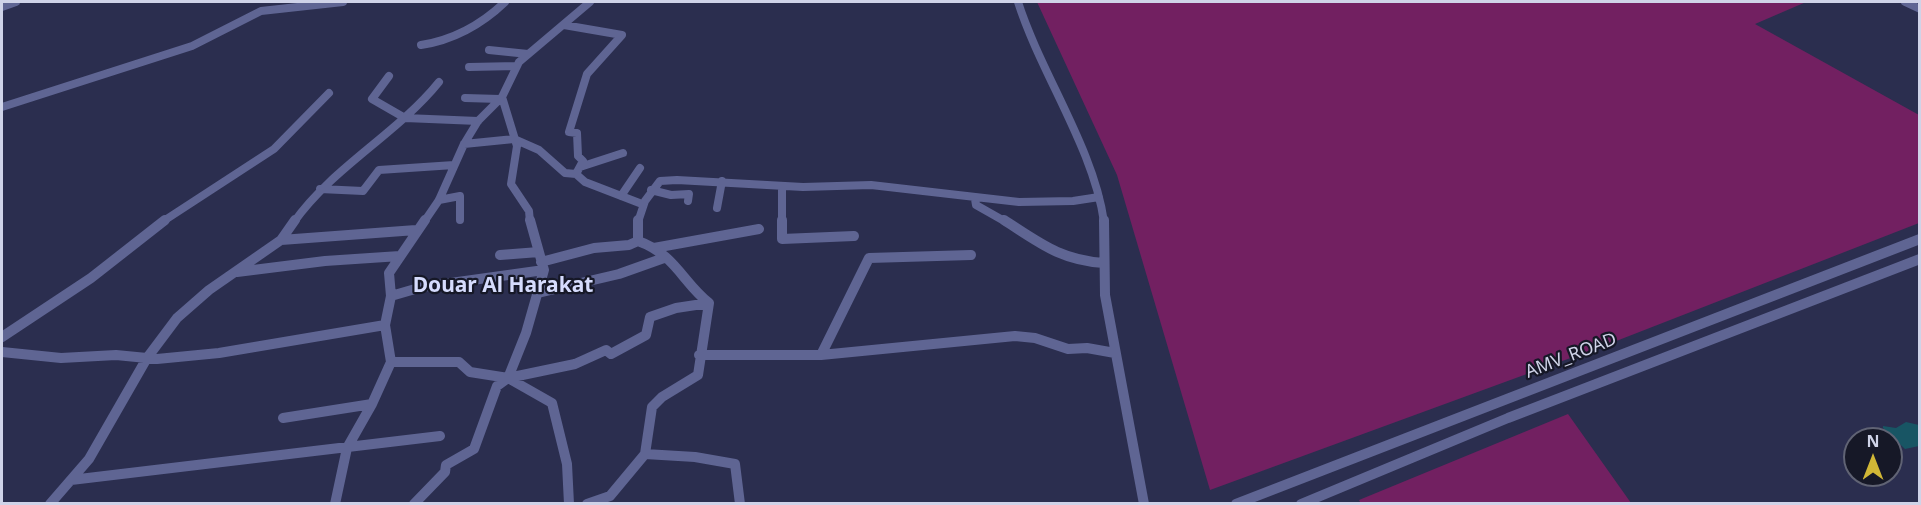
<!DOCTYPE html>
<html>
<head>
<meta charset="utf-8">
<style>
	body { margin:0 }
	#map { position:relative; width:1921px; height:505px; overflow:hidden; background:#2b2e4f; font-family:"Noto Sans",sans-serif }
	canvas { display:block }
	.frame { position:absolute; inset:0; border:3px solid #cfd3e8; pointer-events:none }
	.north { position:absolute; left:1843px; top:427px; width:60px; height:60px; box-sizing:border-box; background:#161827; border:2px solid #606374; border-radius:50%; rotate:0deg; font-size:16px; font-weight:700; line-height:24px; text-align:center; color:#cfd3e8 }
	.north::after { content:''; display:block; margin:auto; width:21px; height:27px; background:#d1b736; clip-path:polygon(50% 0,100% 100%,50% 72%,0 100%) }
</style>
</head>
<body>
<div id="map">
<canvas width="1921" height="505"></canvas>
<div class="frame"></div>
<div class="north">N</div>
</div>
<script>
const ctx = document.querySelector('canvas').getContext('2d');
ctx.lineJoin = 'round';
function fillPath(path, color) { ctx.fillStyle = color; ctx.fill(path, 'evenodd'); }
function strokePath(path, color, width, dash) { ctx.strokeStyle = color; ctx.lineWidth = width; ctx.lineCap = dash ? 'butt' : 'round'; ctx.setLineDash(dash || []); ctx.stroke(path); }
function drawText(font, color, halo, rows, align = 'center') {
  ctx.font = font + ' "Noto Sans",sans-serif'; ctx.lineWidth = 4.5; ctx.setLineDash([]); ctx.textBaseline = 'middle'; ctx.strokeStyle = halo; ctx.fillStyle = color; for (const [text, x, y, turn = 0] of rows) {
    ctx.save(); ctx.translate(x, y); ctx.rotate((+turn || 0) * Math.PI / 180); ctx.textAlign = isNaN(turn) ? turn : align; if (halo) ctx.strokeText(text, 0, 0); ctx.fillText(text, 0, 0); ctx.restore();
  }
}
const green = new Path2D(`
	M1037 2H1806L1755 24 1919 115V223L1606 345 1210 490 1117 175Z
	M1568 414 1631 503 1361 504 1359 500Z`);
const water = new Path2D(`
	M1906 422 1919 425V446L1905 449 1883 428V426L1896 428Z`);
const streetFar1 = new Path2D(`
	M1018 2C1041 74 1094 149 1104 222
	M1905 2 1920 9
	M2 7 16 2
	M564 25 622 35 587 74 569 132 577 133 578 156 583 161 576 174
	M421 45C453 40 482 24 505 2
	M489 50 528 54
	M469 67 517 66
	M389 76 372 99 405 118 478 121
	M502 97 517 146 511 184 529 211 530 222
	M465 98 500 99
	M2 107 192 46 261 11 343 2
	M464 144 514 139 539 150 565 173 576 174 585 182 642 204
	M580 167 623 153
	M782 186V222
	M320 189 363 191 379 170 454 165
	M651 190 671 195 689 194 688 201
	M621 196 640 168
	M975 199 976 205 1006 222
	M439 200 460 196V220
	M717 208 722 181
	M162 222 274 149 329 93
	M294 222C333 167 397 134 439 82
	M424 222 439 200 464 144 478 121 502 97 519 62 590 2
	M638 222 645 201 660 181 677 180 803 187 871 185 1019 202 1073 201 1099 197`);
const street = new Path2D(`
	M295 220 281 240 416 230
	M638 220V241C675 254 683 283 709 303L698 375 662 397 652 407 645 454 695 457 735 464 740 504
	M782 220V239L854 236
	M1004 220C1040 243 1060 260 1104 263
	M1104 220 1105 295 1144 504
	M654 248 759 229
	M500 255 539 252
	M541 262 594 248 629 245 638 241
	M237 272 325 261 400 256
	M538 293 619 274 664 258
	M391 296 422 287 544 270
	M2 337 91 278 165 220
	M2 352 61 358 116 355 157 359 219 353 385 325 391 296 389 273 425 220
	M699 355H821L1015 336 1035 338 1068 349 1087 348 1115 353
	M821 355 869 258 971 255
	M391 362H459L470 372 508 378 552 403 567 464 569 504
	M508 378 526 333 544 270 530 220
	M283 418 372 404
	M71 480 440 436
	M50 504 89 459 147 358 177 318 209 290 281 240
	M335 504 347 448 372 404 391 362 385 325
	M414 504 445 472 446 465 474 449 497 386 508 378 575 364 606 350 611 354 646 335 650 317 676 308 709 303
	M587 504 610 496 645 454
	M1236 504 1920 239
	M1301 504 1508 418 1920 259`);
const streetNames = [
	["AMV_ROAD",1571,356,-21]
];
const quarterNames = [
	["Douar Al Harakat",503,286]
];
fillPath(green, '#722061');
fillPath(water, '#185564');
strokePath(streetFar1, '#5f6593', 8);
strokePath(street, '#5f6593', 10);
drawText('18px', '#cfd3e8', '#161827', streetNames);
drawText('bold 21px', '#d6dcfd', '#161827', quarterNames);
</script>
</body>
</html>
